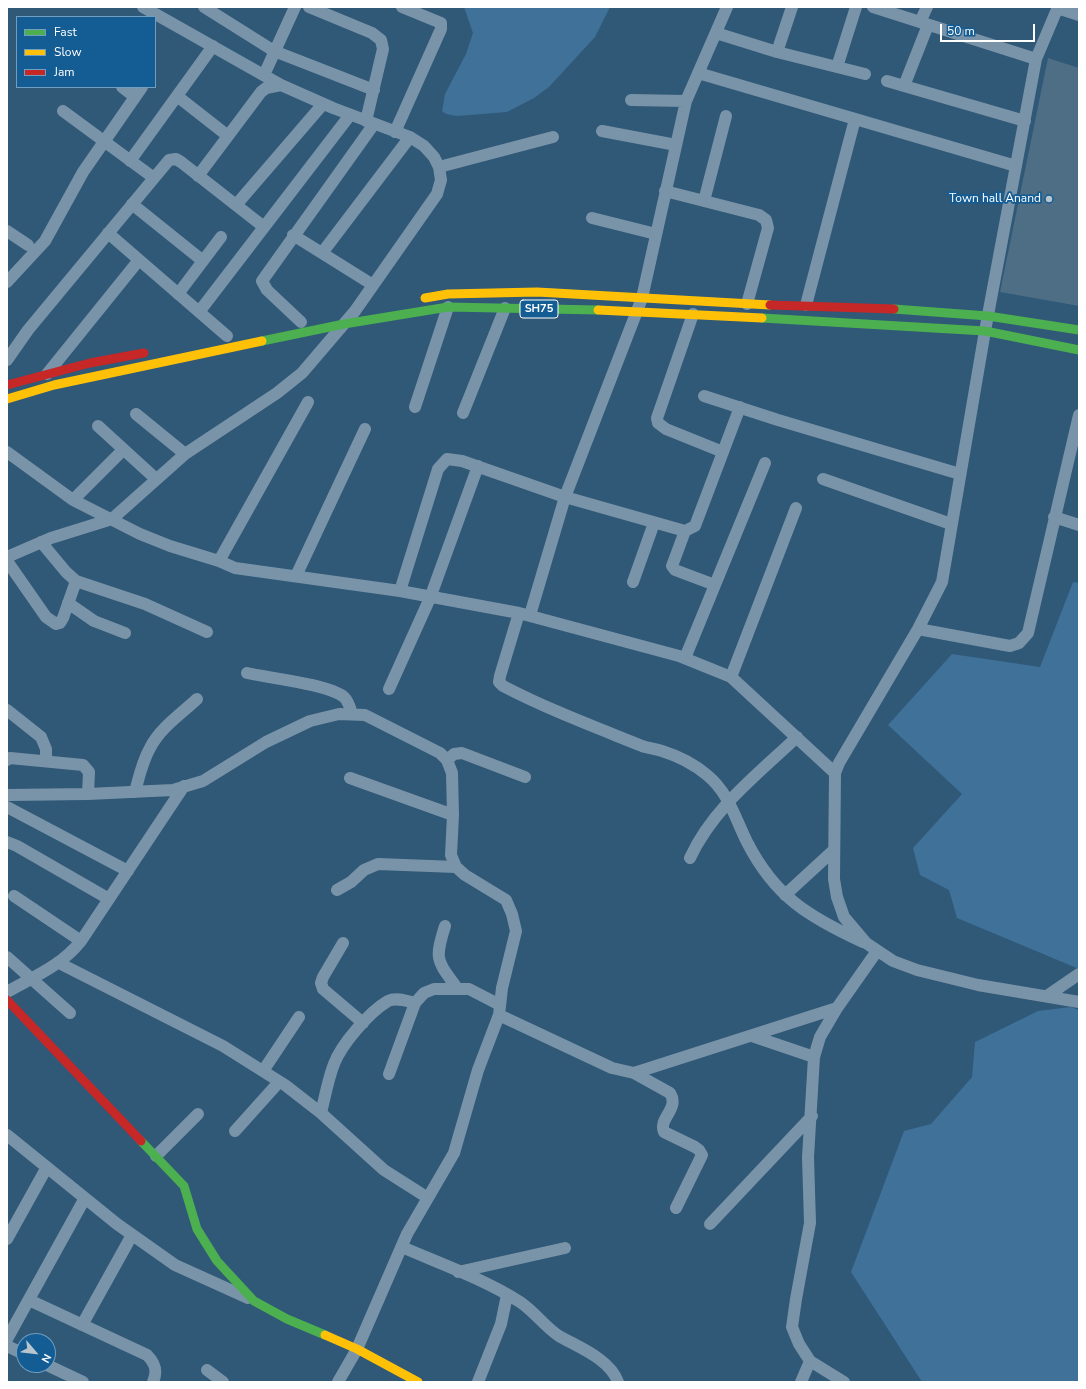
<!DOCTYPE html>
<html>
<head>
<meta charset="utf-8">
<style>
	body { margin:0 }
	#map { position:relative; width:1086px; height:1389px; overflow:hidden; background:#305877; font-family:"Nunito Sans",sans-serif }
	canvas { display:block }
	.frame { position:absolute; inset:0; border:8px solid #fff; pointer-events:none }
	.legend { position:absolute; left:16px; top:16px; width:140px; height:72px; box-sizing:border-box; background:#135c94; border:1px solid #719dbf; margin:0; padding:5px 7px; list-style:none; font-size:12px; color:#fff }
	.legend li { display:flex; align-items:center; gap:8px; height:20px }
	.legend b { width:20px; border:1px solid #719dbf }
	.north { position:absolute; left:16px; top:1333px; width:40px; height:40px; box-sizing:border-box; background:#135c94; border:1px solid #719dbf; border-radius:50%; rotate:118deg; font-size:11px; font-weight:700; line-height:16px; text-align:center; color:#fff }
	.north::after { content:''; display:block; margin:auto; width:14px; height:18px; background:#b7c5cf; clip-path:polygon(50% 0,100% 100%,50% 72%,0 100%) }
	.scale { position:absolute; left:940px; top:24px; width:95px; height:18px; box-sizing:border-box; border:2px solid #fff; border-top:0; padding-left:5px; font-size:12px; line-height:14px; white-space:nowrap; color:#fff; -webkit-text-stroke:3px #135c94; paint-order:stroke }
</style>
</head>
<body>
<div id="map">
<canvas width="1086" height="1389"></canvas>
<div class="frame"></div>
<ul class="legend">
<li><b style="height:5px;background:#4caf50"></b>Fast</li>
<li><b style="height:5px;background:#ffc107"></b>Slow</li>
<li><b style="height:5px;background:#c62828"></b>Jam</li>
</ul>
<div class="north">N</div>
<div class="scale">50 m</div>
</div>
<script>
const ctx = document.querySelector('canvas').getContext('2d');
ctx.lineJoin = 'round';
function fillPath(path, color) { ctx.fillStyle = color; ctx.fill(path, 'evenodd'); }
function strokePath(path, color, width, dash) { ctx.strokeStyle = color; ctx.lineWidth = width; ctx.lineCap = dash ? 'butt' : 'round'; ctx.setLineDash(dash || []); ctx.stroke(path); }
function drawText(font, color, halo, rows, align = 'center') {
  ctx.font = font + ' "Nunito Sans",sans-serif'; ctx.lineWidth = 3.5; ctx.setLineDash([]); ctx.textBaseline = 'middle'; ctx.strokeStyle = halo; ctx.fillStyle = color; for (const [text, x, y, turn = 0] of rows) {
    ctx.save(); ctx.translate(x, y); ctx.rotate((+turn || 0) * Math.PI / 180); ctx.textAlign = isNaN(turn) ? turn : align; if (halo) ctx.strokeText(text, 0, 0); ctx.fillText(text, 0, 0); ctx.restore();
  }
}
const water = new Path2D(`
	M464 7H610L595 37 549 87 534 98 507 112 457 116 446 114 442 111 445 94 466 54 473 33Z
	M1073 582 1079 583V969L957 918 949 890 920 875 913 848 962 794 888 725 952 654 1040 667Z
	M1071 1007 1079 1010V1382H922L851 1272 904 1131 931 1124 972 1077 975 1042 1038 1011Z`);
const building = new Path2D(`
	M1048 58 1079 68V306L1000 292Z`);
const street = new Path2D(`
	M204 7 274 51 374 90
	M309 7 372 33 381 40 383 49 366 121
	M873 7 1036 59
	M1058 7 1036 59 985 331 942 582 918 629 839 763 835 773 834 879 837 897 844 917 866 943 893 961 917 970 978 985 1079 1002
	M1057 8 1079 15
	M920 22 927 7
	M716 33 777 52 865 74
	M777 52 792 7
	M837 67 856 7
	M698 73 1016 166
	M264 75 295 7
	M887 81 1025 121
	M904 86 928 25
	M122 87 135 97
	M177 96 228 136
	M631 100 686 101
	M63 111 154 178
	M602 131 676 145
	M395 132 441 29V23L402 7
	M130 161 213 46
	M439 167 553 137
	M198 176 261 92 266 88 281 85
	M665 191 759 215 766 220 768 228 747 304
	M704 201 726 116
	M132 204 203 261
	M236 205 323 104
	M592 218 656 234
	M7 231 28 245
	M108 233 227 336
	M293 235 373 285
	M322 253 410 137
	M7 282 45 241 83 172 142 87
	M178 294 221 237
	M806 305 855 119
	M199 312 350 115
	M693 314 657 418 658 423 666 429 723 452
	M301 322 267 290 262 281 374 124
	M7 360 28 330 169 160 176 159 181 162 264 227
	M47 374 139 260
	M704 396 778 420 960 474
	M415 407 448 307
	M463 413 505 308
	M136 414 185 454
	M98 426 156 479
	M7 452 73 500 140 534 170 546 219 561 235 568 400 591 519 613 679 656 731 677 835 773
	M823 479 951 524
	M73 500 123 450
	M1054 517 1079 525
	M685 531 672 566 675 570 715 585
	M41 542 66 572 76 581 145 604 207 632
	M7 557 51 538 112 519 185 454 277 393 302 373 355 311 437 194 441 180 439 167 434 157 424 146 410 137 333 108 281 85 143 7
	M7 561 46 617 56 624 60 623 63 618 76 581
	M219 561 308 402
	M296 576 365 429
	M633 582 654 523
	M400 591 438 469 447 459 462 461 565 497 685 531 695 526 740 407
	M68 603 94 621 125 633
	M519 613 500 676 499 682 503 686C547 709 595 727 642 746 648 748 655 749 662 751 678 756 694 764 707 775 729 793 735 818 747 842 775 897 809 917 863 942
	M530 615 565 497 642 298 686 101 727 7
	M918 629 1010 646 1019 643 1028 633 1079 415
	M685 658 765 463
	M247 673C269 678 327 684 344 697 349 702 350 708 352 714
	M731 677 796 508
	M389 689 430 598 478 466
	M7 710 41 737 46 749V760
	M7 760 10 758 83 765 89 772 88 794
	M447 760 454 754 462 753 525 777
	M350 778 453 815
	M135 792C139 777 142 762 150 748 160 728 181 714 197 699
	M7 795 88 794 173 790 203 781 266 742 310 721 339 714 365 715 440 753 447 760 452 773 453 815 451 855 456 867 465 875 506 900 512 914 516 931 502 988 499 1015 478 1070 454 1153 407 1234 357 1349 338 1382
	M7 807 128 871
	M7 842 17 846 109 899
	M690 858C713 808 758 774 797 737
	M337 890 351 882 364 870 378 864 456 867
	M785 895 834 850
	M14 896 81 941
	M445 926C434 961 437 960 457 988
	M343 943 323 977 321 983 323 989 363 1023
	M7 957 70 1013
	M59 963 223 1046 285 1085 321 1113 384 1170 428 1198
	M7 992C35 976 61 966 81 941L184 786
	M1047 996 1079 974
	M499 1015 612 1068 634 1073 837 1008
	M752 1036 814 1057
	M263 1071 299 1017
	M634 1073 670 1093C680 1109 658 1118 664 1132L695 1147 699 1150 702 1155 676 1208
	M389 1074 415 1003 424 993 434 989H469L500 1005
	M321 1113C325 1097 328 1079 334 1064 341 1045 369 1012 388 1001 396 997 407 1001 415 1003
	M235 1131 279 1082
	M7 1135 117 1224 175 1265 248 1298
	M156 1156 198 1114
	M710 1224 812 1116
	M7 1239 47 1167
	M402 1247C441 1264 484 1279 520 1302 535 1312 545 1327 559 1336 578 1347 610 1359 618 1382
	M458 1272 565 1248
	M29 1300 147 1355C155 1363 158 1371 153 1382
	M82 1325 132 1235
	M7 1339 85 1198
	M7 1346 24 1354
	M47 1365 83 1382
	M207 1370 223 1382
	M478 1382 501 1324 507 1295
	M801 1382 810 1361
	M844 1382 810 1361 799 1344 792 1327 796 1299 810 1223 808 1157 814 1057 820 1037 837 1008 877 951`);
const fast = new Path2D(`
	M894 309 988 316 1079 330
	M762 318 985 331 1079 350
	M262 341 344 324 448 307 598 310
	M141 1141 184 1186 197 1229 217 1261 254 1301 287 1319 325 1335`);
const slow = new Path2D(`
	M425 298 448 294 537 292 770 305
	M598 310 762 318
	M7 399 54 385 262 341
	M325 1335 357 1349 418 1382`);
const jam = new Path2D(`
	M770 305 894 309
	M7 385 90 363 144 353
	M7 1000 141 1141`);
const markers = [
	[1049,199,4,"#b7c5cf"]
];
const shields = [
	[539,309,38]
];
const shieldNames = [
	["SH75",539,309]
];
const poiNames = [
	["Town hall Anand",1041,199]
];
fillPath(water, '#3f7199');
fillPath(building, '#4e6e86');
strokePath(street, '#7994a9', 12);
strokePath(fast, '#4caf50', 9);
strokePath(slow, '#ffc107', 9);
strokePath(jam, '#c62828', 9);
for (const [x, y, r, color] of markers) { const dot = new Path2D(); dot.arc(x, y, r, 0, 2 * Math.PI); ctx.fillStyle = color; ctx.fill(dot); strokePath(dot, '#135c94', 1.5); }
for (const [x, y, w] of shields) { const box = new Path2D(); box.roundRect(x - w / 2, y - 9, w, 18, 3); ctx.fillStyle = '#135c94'; ctx.fill(box); strokePath(box, '#fff', 1); }
drawText('bold 11px', '#fff', null, shieldNames);
drawText('12px', '#fff', '#135c94', poiNames, 'right');
</script>
</body>
</html>
